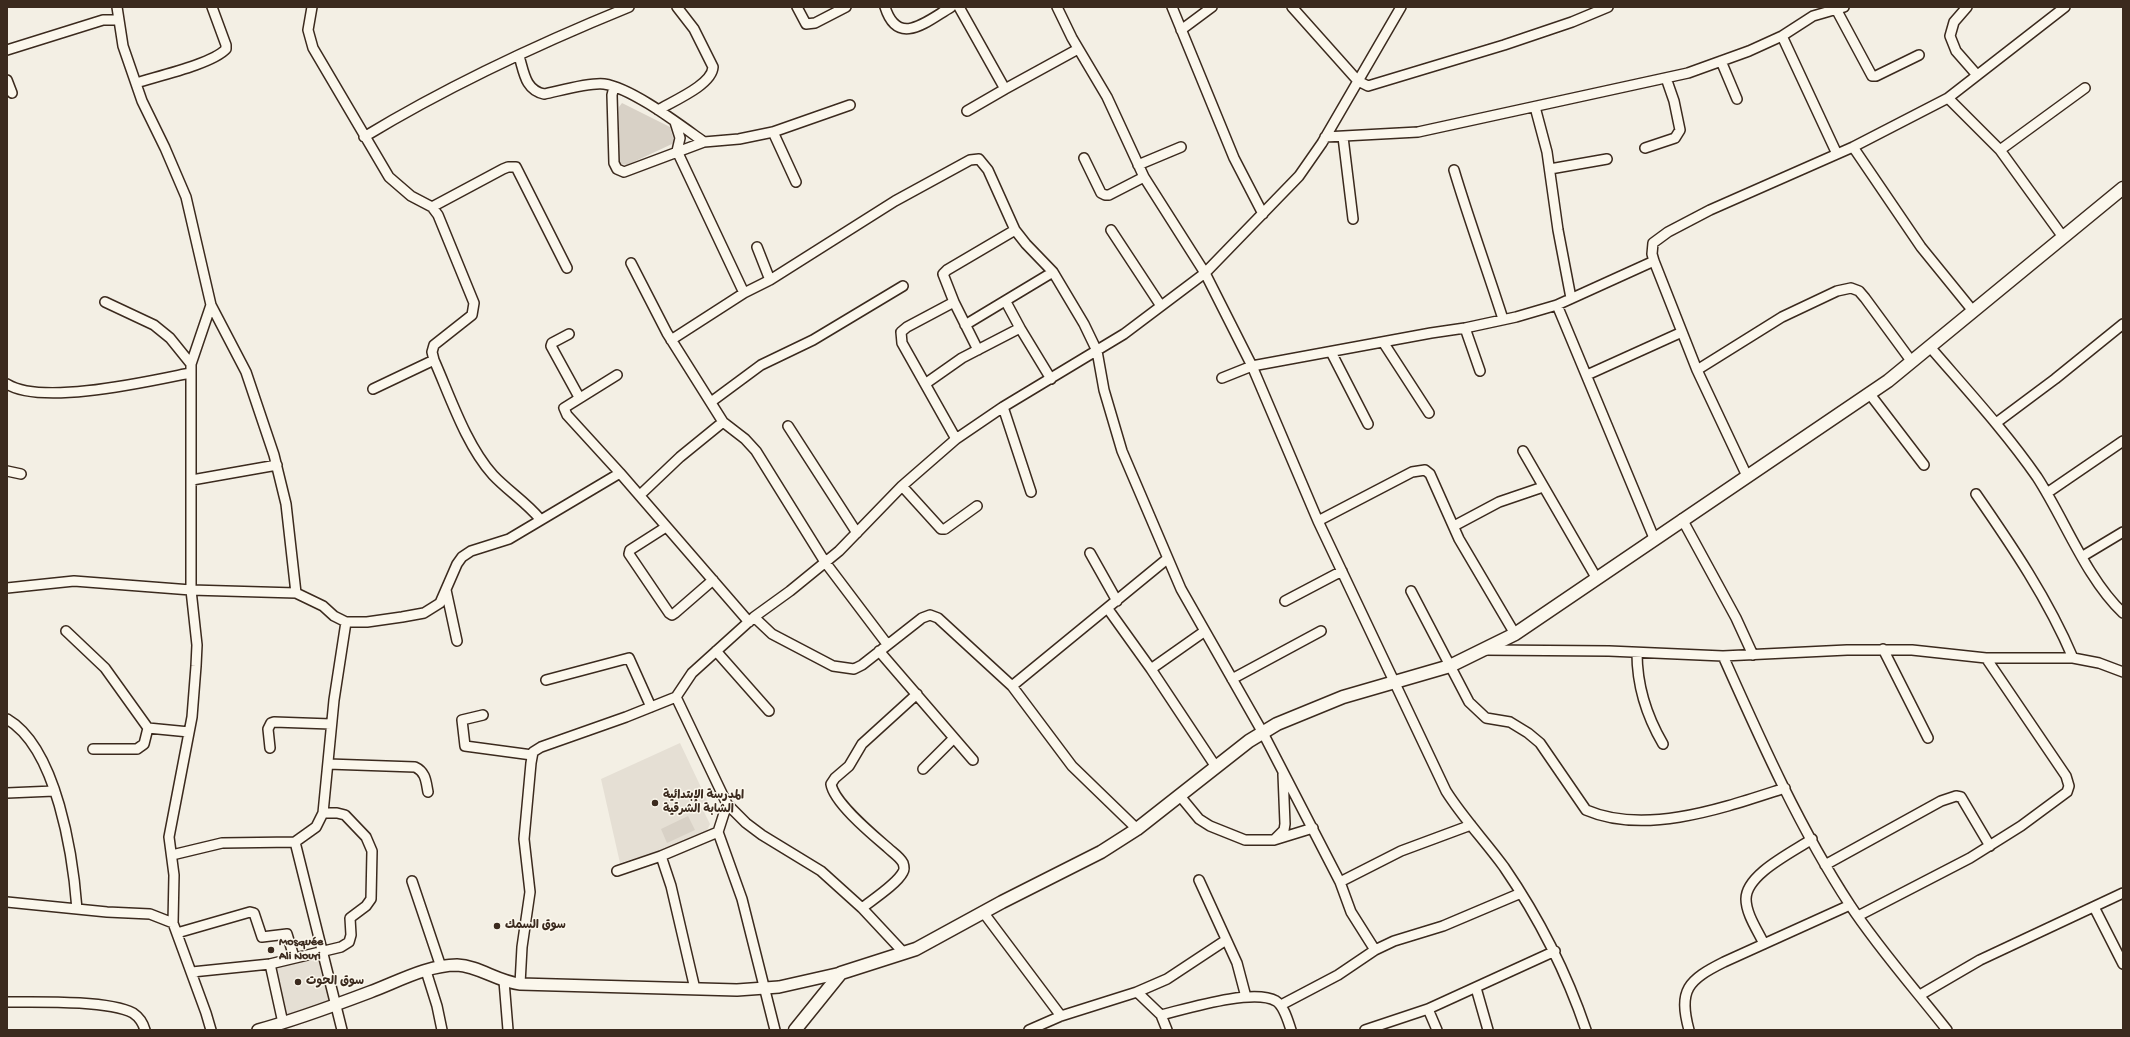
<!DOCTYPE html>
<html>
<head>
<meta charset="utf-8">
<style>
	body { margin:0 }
	#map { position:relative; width:2130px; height:1037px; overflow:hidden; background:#f3efe4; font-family:"Gochi Hand",sans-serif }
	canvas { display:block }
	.frame { position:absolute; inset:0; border:8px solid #3b2a1e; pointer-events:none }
</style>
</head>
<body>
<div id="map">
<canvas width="2130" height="1037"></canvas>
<div class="frame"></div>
</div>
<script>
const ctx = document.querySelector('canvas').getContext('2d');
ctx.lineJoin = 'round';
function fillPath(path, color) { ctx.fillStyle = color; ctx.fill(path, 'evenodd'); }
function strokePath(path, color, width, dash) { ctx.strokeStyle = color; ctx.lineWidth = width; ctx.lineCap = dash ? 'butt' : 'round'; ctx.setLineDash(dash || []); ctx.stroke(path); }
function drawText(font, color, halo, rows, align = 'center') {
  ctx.font = font + ' "Gochi Hand","Playpen Sans Arabic",sans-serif'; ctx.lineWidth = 3; ctx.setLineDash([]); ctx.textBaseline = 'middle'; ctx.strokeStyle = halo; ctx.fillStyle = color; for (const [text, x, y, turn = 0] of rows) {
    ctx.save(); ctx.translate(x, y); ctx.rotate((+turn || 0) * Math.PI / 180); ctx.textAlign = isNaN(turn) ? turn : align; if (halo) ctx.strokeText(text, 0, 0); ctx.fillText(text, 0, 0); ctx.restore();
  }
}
const built = new Path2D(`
	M680 743 708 802 700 804 710 824 704 837 620 863 601 779Z
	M317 948 331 1003 278 1020 264 962Z`);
const green = new Path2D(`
	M622 103 670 127 674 141 672 144 627 165 620 164 618 161 619 107Z
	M688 816 695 830 667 843 661 829Z`);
const minor = new Path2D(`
	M117 7 123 46 142 101 165 148 186 197 211 305 246 372 274 455 286 504 296 593
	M312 7 308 30 313 48 389 177 411 196 432 207 438 215 474 303 472 315 434 345 432 352 434 360C450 396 466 445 493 475 508 491 526 502 540 519
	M797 7 806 24 815 23 846 7
	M885 7C898 48 927 21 951 7
	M959 7 1005 89 967 111
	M1057 7 1072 38 1107 97 1144 177 1205 273 1252 366 1318 521 1446 791C1463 818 1485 841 1504 867 1539 918 1566 971 1586 1030
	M1172 7 1234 158 1263 214
	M1292 7 1358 81 1368 86 1504 45 1572 22 1608 7
	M1967 7 1954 22 1950 36 1956 51 1977 75
	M1836 9 1872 76H1876L1919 55
	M1181 30 1212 7
	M1782 36 1837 154
	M7 50 103 20H119
	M519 56C524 72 525 90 544 94 559 91 590 82 604 84 632 88 680 125 704 142
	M1721 61 1737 99
	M7 80 12 93
	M136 83C158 76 212 64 226 49V45L212 7
	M614 87 612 95 614 163 617 169 624 172 704 142 739 139 773 132 850 105
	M1005 89 1078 49
	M1948 98 2000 150 2063 237
	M1535 107 1547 152 1558 230 1571 298
	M658 110C673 101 712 85 713 67L694 29 677 7
	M675 122 680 138 677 151 744 293
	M773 132 796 182
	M364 137C448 86 538 44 629 7
	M1325 137 1418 132 1688 73 1749 51 1782 36 1813 16 1844 7
	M1343 137 1353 219
	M1853 147 1921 247 1973 311
	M1645 148 1675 138 1680 130 1674 101 1666 78
	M2000 150 2085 88
	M1084 158 1101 193 1105 195H1109L1144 177
	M1138 165 1181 147
	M1550 169 1607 159
	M1454 170C1469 220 1487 269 1503 319
	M432 207 503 169 508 167H516L567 268
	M1015 230 1026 244 1053 272 1084 324 1097 351 1104 390 1122 451 1181 589 1263 733 1340 882 1351 912 1375 950 1338 975 1281 1005
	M1111 230 1161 306
	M757 247 770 280
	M631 263 667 333 723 422 745 439 756 451 825 562 887 644
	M105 302 154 325 170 338 191 364
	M954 302 978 350
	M1006 302 1020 328
	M1557 305 1654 538
	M965 325 1053 272
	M1465 328 1480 371
	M569 334 552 343 551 346 579 397
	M671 340 744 293 770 280 895 201 970 160 979 159 988 170 1015 230 947 270 943 274 954 302 907 327 901 332 902 343 956 439
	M1383 342 1429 413
	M1930 347C1967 390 2005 431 2037 477 2065 520 2086 578 2123 613
	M1331 352 1368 424
	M1697 370 1782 317 1837 291 1851 288 1859 291 1865 298 1912 362
	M617 375 564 408 567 415 620 473
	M1587 375 1682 332
	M1222 378 1252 366 1431 333 1465 328 1516 317 1557 305 1654 261
	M7 384C42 406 150 381 190 373
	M925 384 962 358 1020 328 1051 379
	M373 389 434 360
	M1869 393 1924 465
	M711 402 761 365 813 340 903 286
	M1003 407 1031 492
	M1996 423 2055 379 2123 324
	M788 426 857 533
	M1523 451 1597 579
	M7 471 21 474
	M1747 476 1697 370 1654 261 1652 254 1653 243 1668 232 1710 210 1853 147 1948 98 2065 7
	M192 480 277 465
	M902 486 941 529H945L977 506
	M2047 493 2123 441
	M1976 494C2012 546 2048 599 2073 658
	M640 495 680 457 723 422
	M1682 519 1736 618 1753 655
	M1318 521 1412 472 1425 470 1430 474 1459 539 1515 634
	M1454 526 1499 502 1543 487
	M666 527 630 550 629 554 669 613 672 615 675 613 713 580
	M1090 553 1117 601
	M2083 556 2123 532
	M7 588 74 581 191 590 296 593 323 606 334 616 346 622H367L402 617 424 613 440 603 457 564 462 557 471 551 509 539 620 473 749 622
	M446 590 457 641
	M1411 591 1469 702 1486 718 1510 722 1528 733 1540 743 1586 810C1646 836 1726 807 1785 788
	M1285 601 1342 571
	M1108 609 1151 669 1216 767
	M754 617 772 634 833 666 854 669 862 665 922 618 930 615 938 618 1012 686 1072 766 1137 829
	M66 631 105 668 148 728 189 732
	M1883 649 1928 738
	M1484 650 1609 651 1723 656 1847 650H1912L1986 658H2073L2099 663 2123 672
	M716 651 769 711
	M879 651 973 760
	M1637 653C1637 686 1646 715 1663 744
	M1723 656C1761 741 1799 827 1850 905 1879 949 1914 988 1947 1030
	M1151 669 1205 631
	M1232 679 1321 631
	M546 680 629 658 651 707
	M1012 686 1167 559
	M676 697 727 804 746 823 762 835 821 871 862 908 904 953
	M483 715 462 720 465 746 532 755
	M7 719C57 748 73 856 77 909
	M270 748 268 729 271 723 274 722 331 724
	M93 749H137L144 744 148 728
	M328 764 415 767C426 772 426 782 428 792
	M923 769 954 738
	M7 793 54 791
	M1180 796 1199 819 1210 826 1245 840H1274L1313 828
	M727 804 718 832 742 899 775 1030
	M1275 839 1284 830 1285 824 1283 774
	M172 855 222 843 295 842
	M661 856 671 886 695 989
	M1825 865 1941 801 1956 796 1961 797 1990 846
	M617 871 661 856 718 832
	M1199 880 1237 963 1246 997
	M412 881 441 967
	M1340 882 1401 851 1471 825
	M7 902 107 912 150 914 173 923
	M2094 907 2123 964
	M862 908C872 900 897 884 903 872 905 869 904 866 903 863 900 857 892 852 888 848 873 835 834 803 831 784L835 778 849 766 862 744 917 694
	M983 912 1061 1016
	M1858 916 1970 858 2021 826 2067 792 2069 786 2066 776 1986 658
	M177 933 250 912 254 913 262 937 287 934 294 957
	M1764 944C1758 931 1746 914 1746 899 1746 874 1793 852 1812 839
	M1375 950 1394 941 1443 926 1521 893
	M270 964 283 1023
	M426 971 437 1006 442 1030
	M192 972 270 964 341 947 349 942 351 935 350 918 366 906 371 899 372 851 366 837 345 815 337 813H323
	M504 981 508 1030
	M520 984 522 947 530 892 524 839 531 763 533 752 541 747 626 717 676 697 692 673 754 617 790 591 839 551 902 486 956 439 1003 407 1124 334 1205 273 1299 176 1322 143 1401 7
	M1476 988 1488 1030
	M1137 992 1161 1015 1167 1030
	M1920 995 1980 960 2123 893
	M7 1002C37 1002 108 1000 133 1013 139 1017 143 1023 145 1030
	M1428 1009 1437 1030
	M1161 1015C1186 1009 1253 988 1276 1001 1284 1006 1288 1021 1291 1030
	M211 1030 206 1013 173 923 174 875 169 837 192 717 196 666 197 645 191 590V364L211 305
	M342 1030 295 842 316 827 323 813 334 700 346 622
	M1029 1030 1061 1016 1137 992 1167 979 1226 940
	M1365 1030 1428 1009 1555 951
	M1689 1030C1678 990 1688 980 1724 962L1850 905`);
const tertiary = new Path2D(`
	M258 1030C296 1020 333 1006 370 992 397 982 427 965 457 965 479 966 498 982 520 984L737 990 779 987 841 973`);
const secondary = new Path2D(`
	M795 1030 841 973 916 949 1002 902 1101 852 1137 829 1249 741 1277 724 1343 697 1450 666 1515 634 1888 381 2123 188`);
const markers = [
	[655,803,4,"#3b2a1e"],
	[497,926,4,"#3b2a1e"],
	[271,950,4,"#3b2a1e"],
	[298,982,4,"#3b2a1e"]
];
const poiNames = [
	["المدرسة الإبتدائية",663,796],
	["الشابة الشرقية",663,810],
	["سوق السمك",505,926],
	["Mosquée",279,943],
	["Ali Nouri",279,957],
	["سوق الحوت",306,982]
];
fillPath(built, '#e5dfd4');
fillPath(green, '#d8d1c6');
strokePath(minor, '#3b2a1e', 12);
strokePath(tertiary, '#3b2a1e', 14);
strokePath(secondary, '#3b2a1e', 15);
strokePath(minor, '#fbf7ec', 9);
strokePath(tertiary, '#fbf7ec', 11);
strokePath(secondary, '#fbf7ec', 12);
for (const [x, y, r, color] of markers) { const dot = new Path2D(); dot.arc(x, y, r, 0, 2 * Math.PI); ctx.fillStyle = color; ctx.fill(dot); strokePath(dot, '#fbf7ec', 1.5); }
drawText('bold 12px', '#3b2a1e', '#fbf7ec', poiNames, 'left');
</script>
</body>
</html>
